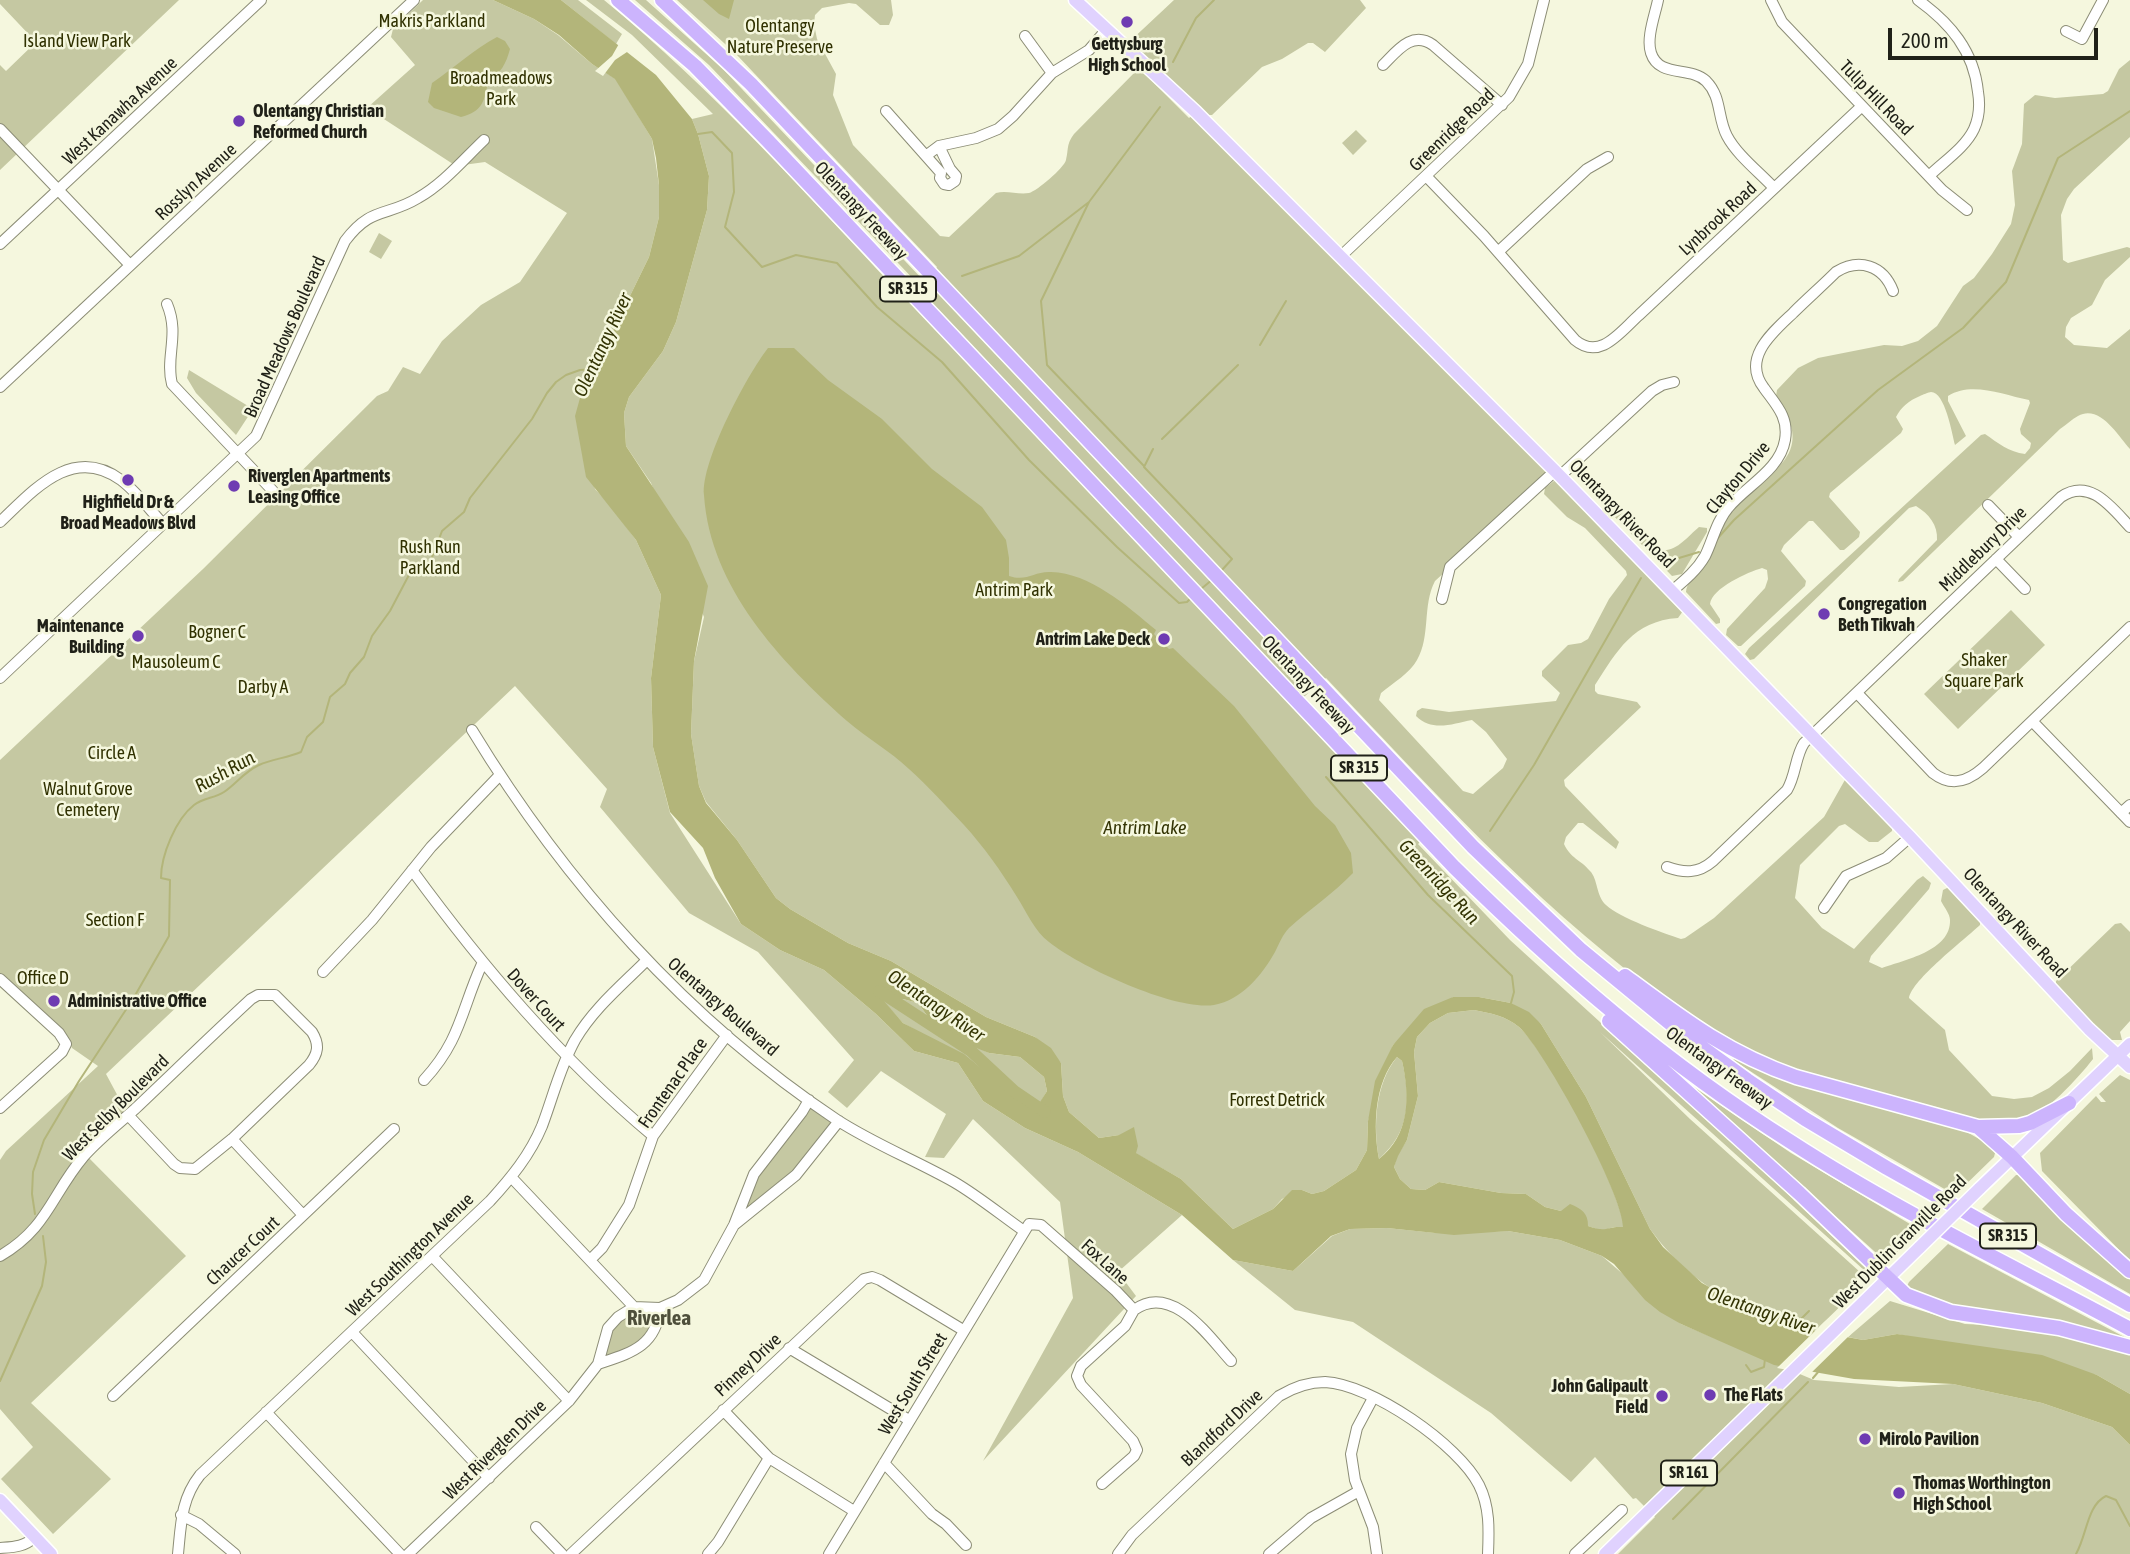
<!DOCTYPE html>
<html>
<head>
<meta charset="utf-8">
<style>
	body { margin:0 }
	#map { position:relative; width:2130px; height:1554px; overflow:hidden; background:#f5f7de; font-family:"Asap Condensed",sans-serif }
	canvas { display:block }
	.scale { position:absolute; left:1888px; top:28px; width:210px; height:32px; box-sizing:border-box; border:4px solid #202118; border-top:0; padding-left:9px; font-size:21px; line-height:24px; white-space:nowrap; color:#202118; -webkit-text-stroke:5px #f5f7de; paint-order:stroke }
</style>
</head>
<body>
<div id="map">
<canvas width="2130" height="1554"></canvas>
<div class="scale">200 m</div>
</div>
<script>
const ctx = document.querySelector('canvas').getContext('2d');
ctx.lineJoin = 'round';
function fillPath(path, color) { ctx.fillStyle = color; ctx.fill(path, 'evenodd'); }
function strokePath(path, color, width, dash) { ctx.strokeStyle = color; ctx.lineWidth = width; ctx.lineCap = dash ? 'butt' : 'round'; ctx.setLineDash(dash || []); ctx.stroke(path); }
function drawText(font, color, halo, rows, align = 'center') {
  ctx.font = font + ' "Asap Condensed",sans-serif'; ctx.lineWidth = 5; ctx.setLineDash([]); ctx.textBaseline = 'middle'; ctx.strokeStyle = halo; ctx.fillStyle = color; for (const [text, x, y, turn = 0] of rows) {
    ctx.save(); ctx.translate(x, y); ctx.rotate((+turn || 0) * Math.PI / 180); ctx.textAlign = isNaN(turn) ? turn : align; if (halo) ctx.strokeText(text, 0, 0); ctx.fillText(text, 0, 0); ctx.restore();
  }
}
const green = new Path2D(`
	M0 0H179L0 170V65L6 71 36 42 0 4Z
	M423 0H493L534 19 558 35 592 64 616 79 652 139 659 185V217L649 257 580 398 595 489 611 506 636 540 661 595 651 678 653 747 670 813 741 924 780 950 824 970 876 1014 914 1051 958 1063 983 1101 1025 1128 1078 1152 1182 1215 1118 1272 1136 1296 983 1461 1073 1298 1060 1202 973 1119 944 1158 925 1157 946 1114 881 1071 847 1108 828 1092 854 1060 758 952 689 913 600 807 607 789 515 686 106 1074 128 1115 86 1155 186 1256 31 1403 111 1479 53 1534 1 1479 33 1447 0 1409V1160L6 1151 98 1066 72 1048 69 1040 0 975V760L203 569 377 396 388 391 403 367 420 374 442 341 481 305 520 282 567 213 485 162 456 166 367 108 415 65 391 37 393 29Z
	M561 0H578L622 34 616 44Z
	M586 0H604C714 90 808 196 905 299L919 285 709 65 635 0H646L724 70 924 281 937 267 736 54 677 0H891L893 15 889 25H880L856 4 849 3 822 8 815 15 814 24 817 39 836 74 833 95 853 145 940 236 949 237 996 193C1007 190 1018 195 1029 193 1037 191 1064 168 1066 160 1069 148 1066 145 1074 134L1137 70 1142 71 1189 118 1196 112 1555 471 1435 581C1422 606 1431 636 1417 660 1410 673 1393 683 1381 693L1379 700 1463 791 1473 794 1503 768 1507 759 1486 732 1472 720C1452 724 1432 732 1416 716L1417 711 1422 708 1449 712 1556 701 1560 693 1542 676V671L1568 645 1581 643 1588 639 1609 599 1627 575 1626 571 1585 528 1567 517 1544 494 1545 488 1554 481H1558L1683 611 1678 618C1633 621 1617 651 1595 685V691L1598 694 1637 702 1641 707 1564 780 1565 786 1619 842 1616 849 1583 823H1578L1566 837 1564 844C1571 859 1580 859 1590 871 1598 879 1596 896 1606 905 1620 918 1663 933 1681 939L1685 938 1714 918 1824 817 1846 778 1892 823V831L1878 842H1869L1845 824 1839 826 1800 865 1795 898 1822 928 1854 949 1917 880 1923 876 1931 883 1929 889 1871 956 1869 962 1882 968C1904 960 1951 951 1950 920 1950 914 1944 907 1941 901L1943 890 1949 887 1980 920V925C1964 940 1912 980 1909 998L1945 1030 1949 1050 1992 1096 2014 1099 2032 1097 2049 1088 2070 1071 2092 1048 2093 1059C2079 1077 2044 1116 2022 1121 1990 1129 1937 1108 1904 1101 1856 1089 1807 1078 1761 1060 1723 1045 1683 1013 1650 988 1530 898 1429 787 1326 678L1298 702 1426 837 1418 844 1510 940 1769 1176 1871 1273 1865 1271 1600 1032 1690 1119 1860 1272C1858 1295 1830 1315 1815 1331 1799 1321 1783 1313 1764 1308 1756 1306 1746 1305 1738 1302 1702 1288 1672 1259 1650 1229L1586 1097 1541 1024 1511 1003 1479 997H1453L1393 1045 1368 1121 1367 1150 1356 1170 1324 1191 1312 1194 1302 1190 1282 1199 1273 1209 1233 1229 1181 1179 1135 1153 1119 1135 1099 1138 1069 1112 1063 1096 1061 1063 1035 1037 986 1017 891 961 848 943 790 909 776 898 737 840 706 802 699 786 691 734 694 661 704 617 651 483 626 446 624 413 629 397 663 351 676 322 707 210 709 176 698 134 692 119 713 114 632 35Z
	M1174 0H1360L1366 8 1325 52 1313 43H1308L1282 59 1262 67 1212 115H1205L1127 44Z
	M2130 60V137L2074 189 2067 199 2061 215 2063 260 2068 263 2127 247 2130 248V257L2105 280 2092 305 2071 318 2066 327 2065 337 2074 345 2107 348 2130 329V449C2118 436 2100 404 2078 416 2072 419 2066 425 2060 429L1903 581 1898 582 1899 579 1937 540C1938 525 1929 514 1916 506L1909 508 1754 659 1750 660 1745 654 1749 648 1981 435 1985 434C1998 443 2009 452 2025 454L2030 448 2031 443 2021 434 2020 429 2030 403 2029 400C2003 395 1972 381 1948 396V401L1966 436 1955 445C1952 433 1945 392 1931 392 1929 392 1922 395 1920 396 1910 400 1901 407 1896 417L1903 429 1901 433 1830 493 1829 497 1860 532 1859 537 1844 550H1840L1813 521H1809L1784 545 1781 551 1806 581 1805 586 1741 646H1738L1726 635 1727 629 1765 588 1768 579 1767 570 1762 568C1748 572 1712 588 1710 604L1720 619V623L1716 624 1686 592C1686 583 1697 574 1701 565 1711 548 1718 528 1730 513 1764 469 1821 461 1776 396L1777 390 1798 368 1818 358 1884 345 1902 346 1918 341 1937 326 1963 286 1974 278 1992 254 2011 224 2015 205 2012 171 2022 144 2024 104 2035 95 2055 98 2103 94 2108 91 2119 69Z
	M1356 130 1367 141 1353 155 1342 143Z
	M379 233 392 241 381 259 369 252Z
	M189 370 253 409 236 435 196 393 187 378Z
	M1584 472 1658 549C1674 555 1687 537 1699 527L1707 528V532L1682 574 1672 576 1580 481 1579 474Z
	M2011 610 2045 645 1958 729 1924 694Z
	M2121 923 2130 932V1021L2120 1032 2122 1040H2111L2104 1035 2056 985V981L2115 924Z
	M903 999 918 1003 933 1024 989 1053 1020 1057 1044 1077 1047 1091 1040 1103 1025 1105 995 1081 931 1039 903 1023 883 1001Z
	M1474 1010C1490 1013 1506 1016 1519 1027 1548 1053 1620 1188 1624 1227H1614L1602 1231 1588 1226 1561 1211 1545 1207 1526 1194 1501 1193 1439 1182 1425 1190 1411 1189 1400 1179 1394 1167 1397 1156 1407 1140 1418 1096 1414 1052 1417 1037 1430 1023 1448 1013Z
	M1397 1057 1402 1061C1411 1099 1410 1132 1379 1159 1373 1126 1375 1084 1397 1057Z
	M1736 1057 1965 1131 1988 1144 1995 1153 1994 1157 1955 1195 1838 1128 1733 1060Z
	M2120 1075 2130 1080V1261L2042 1171 2040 1153 2096 1096 2101 1102H2106L2099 1094Z
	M1685 1081 1791 1153 1920 1230 1891 1258 1884 1260Z
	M809 1100 839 1121 796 1175 734 1225 754 1174Z
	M2016 1175H2021L2112 1264 2130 1279V1294L1982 1209Z
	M1387 1228 1436 1233 1508 1231 1560 1240 1602 1256 1681 1324 1814 1380 1899 1387 1953 1384 2042 1403 2112 1427 2130 1445V1554H1618L1655 1517 1636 1498 1633 1499 1595 1457 1571 1482 1491 1413 1353 1322 1295 1310 1233 1260 1293 1271 1332 1236 1350 1229Z
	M1948 1244 2130 1340 1970 1314 1909 1291 1907 1286 1909 1282Z
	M1890 1301 1965 1324 2008 1326 2075 1337 2130 1353V1394L2097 1375 1897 1334 1863 1340 1848 1337Z
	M634 1307 660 1308 643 1346 598 1364 608 1328Z`);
const water = new Path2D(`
	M493 0H561L656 75 692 119 698 134 709 176 707 210 676 322 663 351 629 397 624 413 626 446 689 542 708 586 694 661 691 734 699 786 706 803 737 840 776 898 790 909 848 943 891 961 986 1017 1035 1037 1051 1048 1061 1063 1063 1096 1069 1112 1099 1138 1119 1135 1134 1127 1138 1146 1136 1153 1181 1179 1233 1229 1273 1209 1292 1190H1302L1312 1194 1324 1191 1356 1170 1367 1150 1368 1121 1375 1081 1393 1045 1424 1009 1453 997H1479L1511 1003 1529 1012 1541 1024 1586 1097 1650 1229 1663 1247 1702 1283 1738 1303 1767 1309 1796 1319 1815 1331 1863 1340 1897 1334 2042 1355 2097 1375 2130 1394V1445L2112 1427 2042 1403 1953 1384 1854 1379 1774 1365 1681 1324 1660 1312 1645 1300 1614 1264 1602 1256 1560 1240 1508 1231 1454 1235 1387 1228 1350 1229 1331 1236 1293 1271 1233 1260 1182 1215 1078 1152 1025 1128 983 1101 958 1063 914 1051 876 1014 824 970 780 950 741 924 715 878 703 848 670 812 653 747 651 678 661 595 636 540 586 477 575 416 580 398 649 257 659 217V185L656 158 652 139 615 79 592 64 559 35 534 19ZM903 999 918 1003 933 1024 964 1043 989 1053 1020 1057 1044 1077 1047 1091 1040 1102 1025 1105 964 1054 903 1023 884 1001ZM1474 1010C1490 1013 1506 1016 1519 1027 1545 1051 1623 1194 1623 1227 1606 1226 1607 1233 1588 1226 1588 1213 1582 1209 1570 1204L1561 1211 1545 1207 1526 1194 1501 1193 1439 1182 1425 1190 1411 1189 1400 1179 1394 1167 1398 1156 1407 1140 1418 1096 1414 1052 1417 1037 1430 1023 1448 1013ZM1397 1057 1402 1061C1410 1096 1410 1135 1379 1159 1373 1127 1374 1083 1397 1057Z
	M703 0H734L729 19 719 14Z
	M497 37 505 41 510 49C506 64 501 73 488 81 485 101 482 112 461 117L434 108 428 102 432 83C454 68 473 50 497 37Z
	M768 348H794L828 380 882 419 932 469 982 507 1006 540 1009 558V576C1027 582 1034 571 1051 572 1090 573 1127 606 1156 630L1154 634 1169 649 1173 648 1234 706 1315 806 1335 825 1351 853 1353 873C1333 894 1310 909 1289 928 1283 934 1279 944 1275 952 1262 975 1242 1000 1214 1005 1175 1011 1080 967 1049 942 1035 932 1026 911 1017 897 1001 871 984 847 964 825 946 806 928 786 909 769 890 751 867 738 847 721 781 662 710 588 704 495 701 461 747 375 768 348Z`);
const pier = new Path2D(`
	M620 42 630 50 615 60 603 76 595 71 612 56Z
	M1818 1328 1851 1334 1810 1374 1777 1368Z`);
const stream = new Path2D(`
	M1173 62 1196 18 1214 0
	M698 134 712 132 732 153 734 192 725 227 762 267 796 255 837 263 877 307 942 362 1029 460 1117 547 1179 603 1187 602 1192 597
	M1089 202 1041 301 1047 365 1144 466
	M962 276 1019 256 1089 202 1160 107
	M1260 345 1286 301
	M1162 439 1238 365
	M1153 449 1144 467 1232 559 1222 570
	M1717 539 1734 520 1878 390 1963 328 2006 282 2058 158 2130 111
	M1669 561 1699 552
	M1201 589 1213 579
	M1326 777 1428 895 1512 976 1514 992 1511 1003
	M1490 831 1534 765 1641 578
	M35 1214 32 1194 33 1172 44 1140 79 1081 133 999 169 936 170 880 161 878C161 855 176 819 194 805 203 798 215 798 224 792 237 783 244 772 259 765 272 759 287 758 301 752L307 737 323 722 330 697 345 684 350 673 364 657 372 636 390 611 410 573 431 560 442 531 464 512 470 498 532 419 547 393 556 382 566 375 580 370 595 369
	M1798 1322 1809 1311
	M1746 1365 1751 1372 1764 1367 1765 1359
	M1813 1378 1819 1371
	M0 1381 42 1286 46 1262 43 1236
	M1673 1519 1808 1382
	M2076 1554C2087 1535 2087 1505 2106 1496L2116 1500 2130 1526`);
const river = new Path2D(`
	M879 991 971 1051 1014 1091 1045 1112`);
const minor = new Path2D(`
	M1658 0C1655 15 1646 38 1651 53 1659 78 1690 66 1706 81 1722 97 1717 117 1727 136 1737 155 1759 172 1774 188
	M1771 0 1782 22 1942 190 1967 210
	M1918 0C1950 23 1974 51 1978 92 1980 104 1979 118 1974 129 1965 148 1943 162 1929 176
	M2066 31 2082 39 2103 0
	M1025 36 1052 73
	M1383 65C1397 51 1412 30 1433 45L1502 105
	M886 111 941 173 940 178 944 184 949 185 955 181 956 176 950 169 939 146
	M0 129 130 265
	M927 155 939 146 976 138 998 129 1013 116 1052 73 1089 50 1107 29
	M1426 176 1484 236 1575 340C1600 361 1620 332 1639 315L1862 106
	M0 244 261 0
	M1498 252 1587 169 1608 157
	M1340 257 1509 97 1528 64 1544 0
	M167 304C180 335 165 357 172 384L273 491
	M0 387 414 0
	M1560 476 1652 391 1662 385 1674 382
	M1988 505 2019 537
	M0 522C33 491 72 444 121 480 137 492 150 510 163 524
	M1996 559 2025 589
	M1672 591C1685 580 1697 570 1705 556 1713 540 1716 522 1728 508 1746 486 1780 470 1785 440 1789 417 1776 405 1764 388 1741 358 1773 332 1793 313 1807 299 1822 286 1836 272 1859 258 1883 265 1893 291
	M1442 599 1450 567 1555 471
	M0 678 256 436 345 241C371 206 387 217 418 198 443 184 463 160 484 140
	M1857 693 1933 773C1951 787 1967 782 1983 768L2130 627
	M2032 721 2130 822
	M472 730C565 883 687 1020 837 1120 874 1144 915 1160 954 1182 978 1196 1001 1215 1024 1231
	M2121 813 2130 805
	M1667 867C1684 873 1698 874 1713 861L1787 790C1796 775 1795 757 1804 743L2061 497C2090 477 2112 508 2130 527
	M412 870C483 967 560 1058 653 1136
	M1824 908 1846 876 1886 858 1910 837
	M323 972 372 920 431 847 499 776
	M0 979 59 1033 66 1044 62 1052 0 1108
	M424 1080C461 1040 461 1010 482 964
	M232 1139 303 1215
	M512 1178 634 1307
	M734 1225 796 1175 839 1121
	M0 1256C48 1228 51 1195 84 1156 99 1139 118 1124 135 1109 174 1072 212 1035 251 999L258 995H275L312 1032C320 1045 318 1054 309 1065L232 1139 195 1169 180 1168 174 1164 128 1115
	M432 1256 569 1401
	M590 1260 602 1248 629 1205 653 1136 727 1035
	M1134 1310C1172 1282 1209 1337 1231 1361
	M352 1332 489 1478
	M789 1348 909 1420
	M598 1364C630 1353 656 1347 660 1308
	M113 1396 394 1129
	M1373 1398 1357 1428 1351 1454 1355 1480 1373 1527 1377 1554
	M723 1410 769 1458 854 1511
	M266 1412 400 1554
	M884 1463 932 1514 946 1524 966 1545
	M1102 1484 1134 1456 1137 1450 1133 1441 1081 1385 1077 1376 1081 1366 1125 1326 1134 1310
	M181 1515 199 1524 235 1554
	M536 1527 562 1554
	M0 1548C14 1547 24 1547 35 1537
	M178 1554C181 1524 181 1499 200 1475L490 1201C511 1178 530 1155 542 1126 553 1097 560 1067 575 1040 594 1008 621 986 647 960
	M408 1554 569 1401 598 1364 608 1328 618 1317 634 1307 660 1308 678 1300 704 1280 734 1225 754 1174 802 1112 809 1100
	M571 1554 864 1279 872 1277 880 1280 963 1330
	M708 1554 718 1542 769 1458
	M829 1554 1029 1224 1041 1225 1116 1291 1134 1310
	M1118 1554 1132 1535 1279 1396C1294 1387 1308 1382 1325 1382 1371 1384 1459 1445 1479 1485 1490 1507 1489 1530 1488 1554
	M1269 1554 1311 1518 1359 1491
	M1575 1554 1622 1510`);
const major = new Path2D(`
	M1075 0 1196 112 1560 476 1910 837 2089 1029 2130 1067
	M1979 1189 2130 1044
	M0 1500 51 1554
	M1605 1554 1920 1247`);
const highway = new Path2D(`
	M618 0 695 66 769 142 1454 867C1558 970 1667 1064 1791 1142 1899 1212 2017 1268 2130 1329
	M662 0 751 84 1473 847 1581 950 1682 1033 1747 1080 1805 1119 1887 1168 2130 1305
	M1625 976C1683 1019 1727 1053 1796 1077L1978 1127 2019 1126 2030 1123 2069 1103
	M1609 1021 1799 1193 1906 1295 1951 1312 2059 1328 2130 1347
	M1978 1127 2012 1157 2066 1214 2130 1271`);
const majorBridge = new Path2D(`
	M1920 1247 1979 1189`);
const markers = [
	[1127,22,7,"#6e3bb2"],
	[239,121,7,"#6e3bb2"],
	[128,480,7,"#6e3bb2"],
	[234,486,7,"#6e3bb2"],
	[1824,614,7,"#6e3bb2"],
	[138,636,7,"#6e3bb2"],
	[1164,639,7,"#6e3bb2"],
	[54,1001,7,"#6e3bb2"],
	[1710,1395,7,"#6e3bb2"],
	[1662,1396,7,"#6e3bb2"],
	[1865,1439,7,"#6e3bb2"],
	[1899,1493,7,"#6e3bb2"]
];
const shields = [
	[908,289,56],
	[1359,768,56],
	[2008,1236,56],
	[1689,1473,56]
];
const shieldNames = [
	["SR 315",908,289],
	["SR 315",1359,768],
	["SR 315",2008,1236],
	["SR 161",1689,1473]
];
const parkNames = [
	["Makris Parkland",432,21],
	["Olentangy",780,26],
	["Nature Preserve",780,47],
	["Island View Park",77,41],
	["Broadmeadows",501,78],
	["Park",501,99],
	["Rush Run",430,547],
	["Parkland",430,568],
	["Antrim Park",1014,590],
	["Bogner C",217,632],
	["Shaker",1984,660],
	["Square Park",1984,681],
	["Mausoleum C",176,662],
	["Darby A",263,687],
	["Circle A",112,753],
	["Walnut Grove",88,789],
	["Cemetery",88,810],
	["Section F",115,920],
	["Office D",43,978],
	["Forrest Detrick",1277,1100]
];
const poiNames = [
	["Gettysburg",1127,44,"center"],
	["High School",1127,65,"center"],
	["Olentangy Christian",253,111],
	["Reformed Church",253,132],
	["Riverglen Apartments",248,476],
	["Leasing Office",248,497],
	["Highfield Dr &",128,502,"center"],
	["Broad Meadows Blvd",128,523,"center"],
	["Congregation",1838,604],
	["Beth Tikvah",1838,625],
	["Maintenance",124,626,"right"],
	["Building",124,647,"right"],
	["Antrim Lake Deck",1150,639,"right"],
	["Administrative Office",68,1001],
	["John Galipault",1648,1386,"right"],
	["Field",1648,1407,"right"],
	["The Flats",1724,1395],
	["Mirolo Pavilion",1879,1439],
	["Thomas Worthington",1913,1483],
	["High School",1913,1504]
];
const streetNames = [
	["Tulip Hill Road",1876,98,46],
	["West Kanawha Avenue",120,111,-43],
	["Greenridge Road",1452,130,-44],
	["Rosslyn Avenue",196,182,-43],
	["Olentangy Freeway",861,211,47],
	["Lynbrook Road",1718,219,-43],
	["Broad Meadows Boulevard",285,337,-66],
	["Clayton Drive",1738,478,-50],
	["Olentangy River Road",1622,514,46],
	["Middlebury Drive",1983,549,-44],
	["Olentangy Freeway",1308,685,47],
	["Olentangy River Road",2015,923,47],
	["Dover Court",536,1000,48],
	["Olentangy Boulevard",723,1007,41],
	["Olentangy Freeway",1719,1068,36],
	["Frontenac Place",673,1083,-55],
	["West Selby Boulevard",116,1108,-45],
	["West Dublin Granville Road",1900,1242,-45],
	["Chaucer Court",243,1251,-43],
	["West Southington Avenue",410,1255,-44],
	["Fox Lane",1105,1262,42],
	["Pinney Drive",748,1365,-43],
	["West South Street",913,1384,-59],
	["Blandford Drive",1222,1428,-43],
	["West Riverglen Drive",495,1450,-44]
];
const waterNames = [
	["Olentangy River",603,345,-65],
	["Rush Run",225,772,-29],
	["Antrim Lake",1145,828],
	["Greenridge Run",1439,882,47],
	["Olentangy River",936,1006,34],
	["Olentangy River",1761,1311,19]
];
const quarterNames = [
	["Riverlea",659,1318]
];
fillPath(green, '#c5c8a2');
fillPath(water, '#b3b57a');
fillPath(pier, '#f5f7de');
strokePath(stream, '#b3b57a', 2);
strokePath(river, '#b3b57a', 12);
strokePath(minor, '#8c8d76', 12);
strokePath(major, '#fff', 15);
strokePath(highway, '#fff', 17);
strokePath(minor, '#fff', 10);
strokePath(major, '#e0d2fe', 12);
strokePath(highway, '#ccb4fd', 14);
strokePath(majorBridge, '#fff', 15, []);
strokePath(majorBridge, '#e0d2fe', 12);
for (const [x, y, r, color] of markers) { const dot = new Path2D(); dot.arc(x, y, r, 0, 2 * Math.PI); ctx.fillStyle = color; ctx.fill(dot); strokePath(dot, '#f5f7de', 2.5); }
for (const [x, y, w] of shields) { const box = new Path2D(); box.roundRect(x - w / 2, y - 12.5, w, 25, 5); ctx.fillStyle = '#f5f7de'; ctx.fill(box); strokePath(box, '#202118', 2); }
drawText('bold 16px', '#202118', null, shieldNames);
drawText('18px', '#303101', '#f5f7de', parkNames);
drawText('bold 18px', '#202118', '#f5f7de', poiNames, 'left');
drawText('18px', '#202118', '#f5f7de', streetNames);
drawText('italic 19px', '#343505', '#f5f7de', waterNames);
drawText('bold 21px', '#4e4f3b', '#f5f7de', quarterNames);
</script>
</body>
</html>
